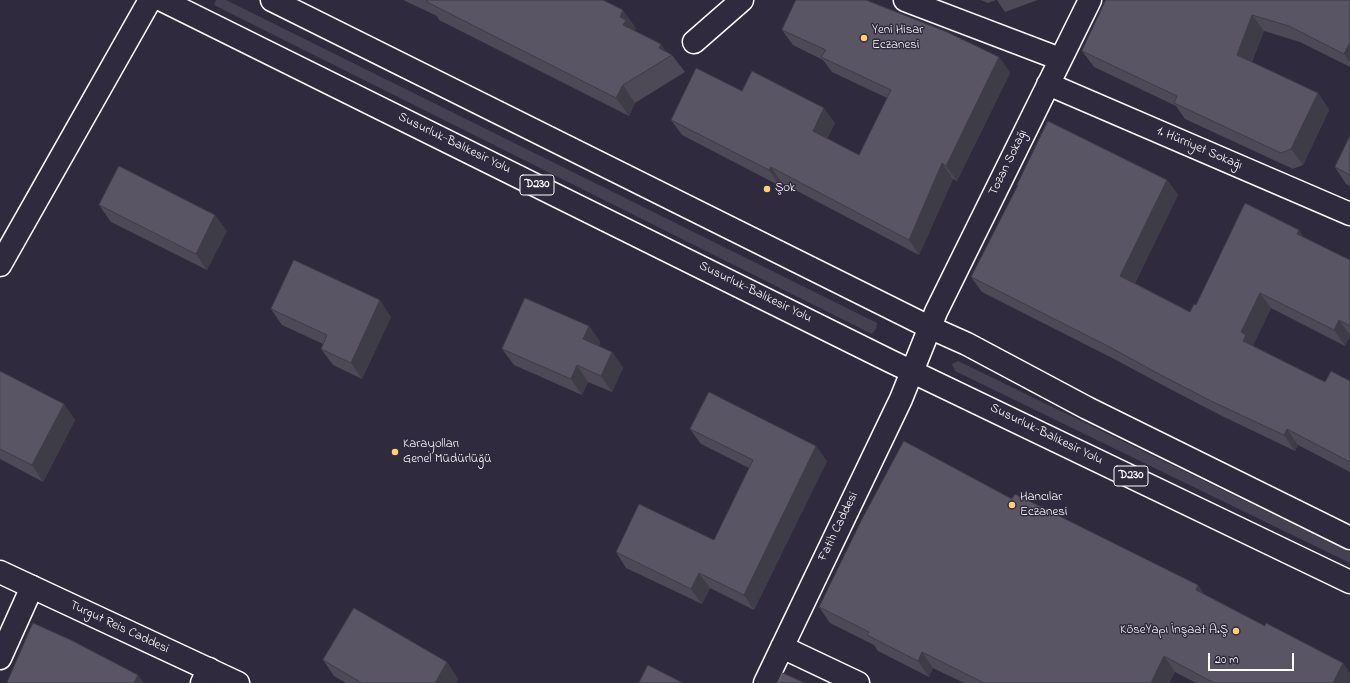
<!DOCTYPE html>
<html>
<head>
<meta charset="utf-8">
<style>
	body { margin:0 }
	#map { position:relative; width:1350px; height:683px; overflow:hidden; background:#2f2a3d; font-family:"Indie Flower",sans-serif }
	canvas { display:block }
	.scale { position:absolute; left:1208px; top:653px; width:86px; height:18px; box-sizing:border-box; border:2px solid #fff; border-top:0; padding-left:5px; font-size:12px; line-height:14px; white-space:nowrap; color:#fff; -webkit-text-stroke:3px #2f2a3d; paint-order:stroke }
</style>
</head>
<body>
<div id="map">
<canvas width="1350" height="683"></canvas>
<div class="scale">20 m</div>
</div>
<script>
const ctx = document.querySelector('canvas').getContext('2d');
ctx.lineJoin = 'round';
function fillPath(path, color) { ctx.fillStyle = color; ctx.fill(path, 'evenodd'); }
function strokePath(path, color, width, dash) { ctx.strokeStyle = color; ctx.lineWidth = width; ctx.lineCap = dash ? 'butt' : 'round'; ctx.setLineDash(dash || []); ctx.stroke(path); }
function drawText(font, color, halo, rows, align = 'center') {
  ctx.font = font + ' "Indie Flower",sans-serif'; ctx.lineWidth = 3; ctx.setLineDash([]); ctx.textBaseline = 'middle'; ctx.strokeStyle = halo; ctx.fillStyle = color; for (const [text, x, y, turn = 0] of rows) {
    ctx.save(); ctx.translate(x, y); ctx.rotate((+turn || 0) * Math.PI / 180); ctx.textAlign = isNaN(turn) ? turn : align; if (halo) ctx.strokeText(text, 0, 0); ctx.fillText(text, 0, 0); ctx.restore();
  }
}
const green = new Path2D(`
	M216 0H226L877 323 876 329 872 334 214 5Z
	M958 361 1350 552V563L955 371 952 364Z`);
const street = new Path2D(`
	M905 0 1060 59
	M694 42 742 0
	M1048 84 1350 214
	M0 265 150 0
	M782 647 858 683
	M0 658 32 587
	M202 683 209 669
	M765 683 901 399 936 312 1090 0`);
const secondary = new Path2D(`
	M0 572 238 683`);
const highway = new Path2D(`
	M162 0 890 361 1350 582
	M272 0 929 327 967 344 1087 408 1350 538`);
const wall = new Path2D(`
	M403 0H604V1L636 28 634 31 666 51 672 55 685 72 635 103 629 116 439 20 437 16Z
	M981 0H996L988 3Z
	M997 0H1038L1005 12Z
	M1106 0H1350V67L1300 42 1264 31 1252 62 1318 93 1329 110 1303 165 1293 169 1185 119 1176 106 1094 67 1082 51Z
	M782 30 999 57 1010 73 957 181 953 179 919 255 782 183 780 186 682 135 671 120 742 91 835 123 827 139 859 155 887 98 832 72 823 60 793 45Z
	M1350 136V186L1346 184 1335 167Z
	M1167 180 1178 195 1135 283 1190 312 1196 305 1304 237 1350 260V336L1345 346 1271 308 1253 345 1254 347 1325 382 1350 381V472L1298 445 1295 451 1222 416 1170 389 1116 360 982 292 971 277 1018 186 1017 185Z
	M99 205 227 231 207 270 111 222Z
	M271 309 391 317 362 379 333 365 321 349 323 344 282 325Z
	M589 326 600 342 599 346 612 352 623 368 612 392 588 382 582 395 514 365 502 349Z
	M0 371 64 404 75 420 43 482 0 459Z
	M690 429 827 461 754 610 710 588 702 604 626 568 616 552 714 540 749 468 701 444Z
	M1012 499 1198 585 1204 594 1350 683H1196L1175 672 1169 683H964L933 668 929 677 878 651 874 645 830 623 819 607Z
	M323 660 447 662 458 679 456 683H346L334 676Z`);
const shadedWall = new Path2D(`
	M623 10 636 28 634 32 623 25 620 17Z
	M1252 15 1264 31 1248 72 1237 55Z
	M1350 42V62L1344 54Z
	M661 44 669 56 659 48Z
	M999 57 1010 73 957 181 946 166Z
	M623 85 635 103 629 116 616 98Z
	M1318 93 1329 110 1303 165 1291 149Z
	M824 108 835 123 823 147 813 131Z
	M942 163 953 179 919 255 909 240Z
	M771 167 782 183 780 186 769 170Z
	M1167 180 1178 195 1131 291 1120 276Z
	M215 215 227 231 207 270 196 254Z
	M1299 230 1309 245 1297 234Z
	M1260 293 1271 308 1253 345 1257 350 1243 341 1241 332Z
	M380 300 391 317 362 379 351 363Z
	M1339 320 1350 335 1345 346 1334 330Z
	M589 326 600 342 594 355 583 339Z
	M612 352 623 368 612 392 601 376Z
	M577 365 588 382 582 395 571 379Z
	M64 404 75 420 43 482 32 465Z
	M1287 429 1298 445 1295 451 1284 435Z
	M816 446 827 461 754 610 744 595Z
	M699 573 710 588 702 604 691 589Z
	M1198 585 1208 601 1196 590Z
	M922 652 933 668 929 677 918 661Z
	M1164 656 1175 672 1169 683H1151Z
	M447 662 458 679 456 683H435Z
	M1343 663 1350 673V683H1333Z
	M138 675 144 683H134Z`);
const building = new Path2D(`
	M427 0H603L623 10 620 17 626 20 623 25 661 44 659 48 672 55 623 85 616 98 427 2Z
	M796 0H866L947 32 999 57 946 166 942 163 909 240 771 167 769 170 671 120 696 68 742 91 752 71 824 108 813 131 859 155 891 90 821 57 826 50 782 30Z
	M1106 0H1350V42L1344 54 1289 26 1252 15 1237 55 1318 93 1291 149 1281 153 1174 103 1177 96 1082 51Z
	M1048 121 1167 180 1120 276 1190 312 1194 304 1196 305 1245 203 1299 230 1297 234 1350 260V326L1339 320 1334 330 1260 293 1241 332 1246 335 1243 341 1325 382 1331 371 1350 381V462L1287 429 1284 435 1211 401 1159 374 1106 345 971 277 1018 185H1017Z
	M1350 136V175L1335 167Z
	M119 166 215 215 196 254 99 205Z
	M294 260 380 300 351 363 321 349 327 335 271 309Z
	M525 298 589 326 583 339 612 352 601 376 577 365 571 379 502 349Z
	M0 371 64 404 32 465 0 449Z
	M709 392 816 446 744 595 699 573 691 589 616 552 639 504 714 540 753 460 690 429Z
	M904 441 1012 499 1015 494 1198 585 1196 590 1265 626 1266 623 1343 663 1333 683H1214L1164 656 1151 683H984L922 652 918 661 867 635 869 632 819 607 861 521Z
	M354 608 447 662 435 683H362L323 660Z
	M33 623 71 640 138 675 134 683H7Z
	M648 665 683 683H639Z
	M783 673 805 683H778Z`);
const markers = [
	[864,38,4,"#ffd166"],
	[767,189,4,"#ffd166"],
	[395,452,4,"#ffd166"],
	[1012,505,4,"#ffd166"],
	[1236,631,4,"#ffd166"]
];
const shields = [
	[537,185,34],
	[1131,476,34]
];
const shieldNames = [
	["D230",537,185],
	["D230",1131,476]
];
const poiNames = [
	["Yeni Hisar",872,31],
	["Eczanesi",872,46],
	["Şok",775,189],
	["Karayolları",403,445],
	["Genel Müdürlüğü",403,460],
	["Hancılar",1020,498],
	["Eczanesi",1020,513],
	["KöseYapı İnşaat A.Ş",1228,631,"right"]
];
const streetNames = [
	["Susurluk-Balıkesir Yolu",454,144,26],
	["1. Hürriyet Sokağı",1199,149,23],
	["Tozan Sokağı",1009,163,-64],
	["Susurluk-Balıkesir Yolu",755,293,26],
	["Susurluk-Balıkesir Yolu",1046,435,26],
	["Fatih Caddesi",839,527,-64],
	["Turgut Reis Caddesi",119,628,25]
];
fillPath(green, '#464152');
strokePath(street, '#fff', 25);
strokePath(secondary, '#fff', 25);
strokePath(highway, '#fff', 25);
strokePath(street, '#2f2a3d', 22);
strokePath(secondary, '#2f2a3d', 22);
strokePath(highway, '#2f2a3d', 22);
fillPath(wall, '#4d4956');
fillPath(shadedWall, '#3e3c46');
fillPath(building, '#595564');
strokePath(building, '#3e3c46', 1);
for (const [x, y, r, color] of markers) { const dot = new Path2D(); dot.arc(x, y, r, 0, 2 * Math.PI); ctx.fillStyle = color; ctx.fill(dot); strokePath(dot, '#2f2a3d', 1.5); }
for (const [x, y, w] of shields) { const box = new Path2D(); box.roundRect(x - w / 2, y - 10, w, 20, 3); ctx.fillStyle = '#2f2a3d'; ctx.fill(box); strokePath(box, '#fff', 1); }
drawText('bold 12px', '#fff', null, shieldNames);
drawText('13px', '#fff', '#2f2a3d', poiNames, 'left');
drawText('13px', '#fff', '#2f2a3d', streetNames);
</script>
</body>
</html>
